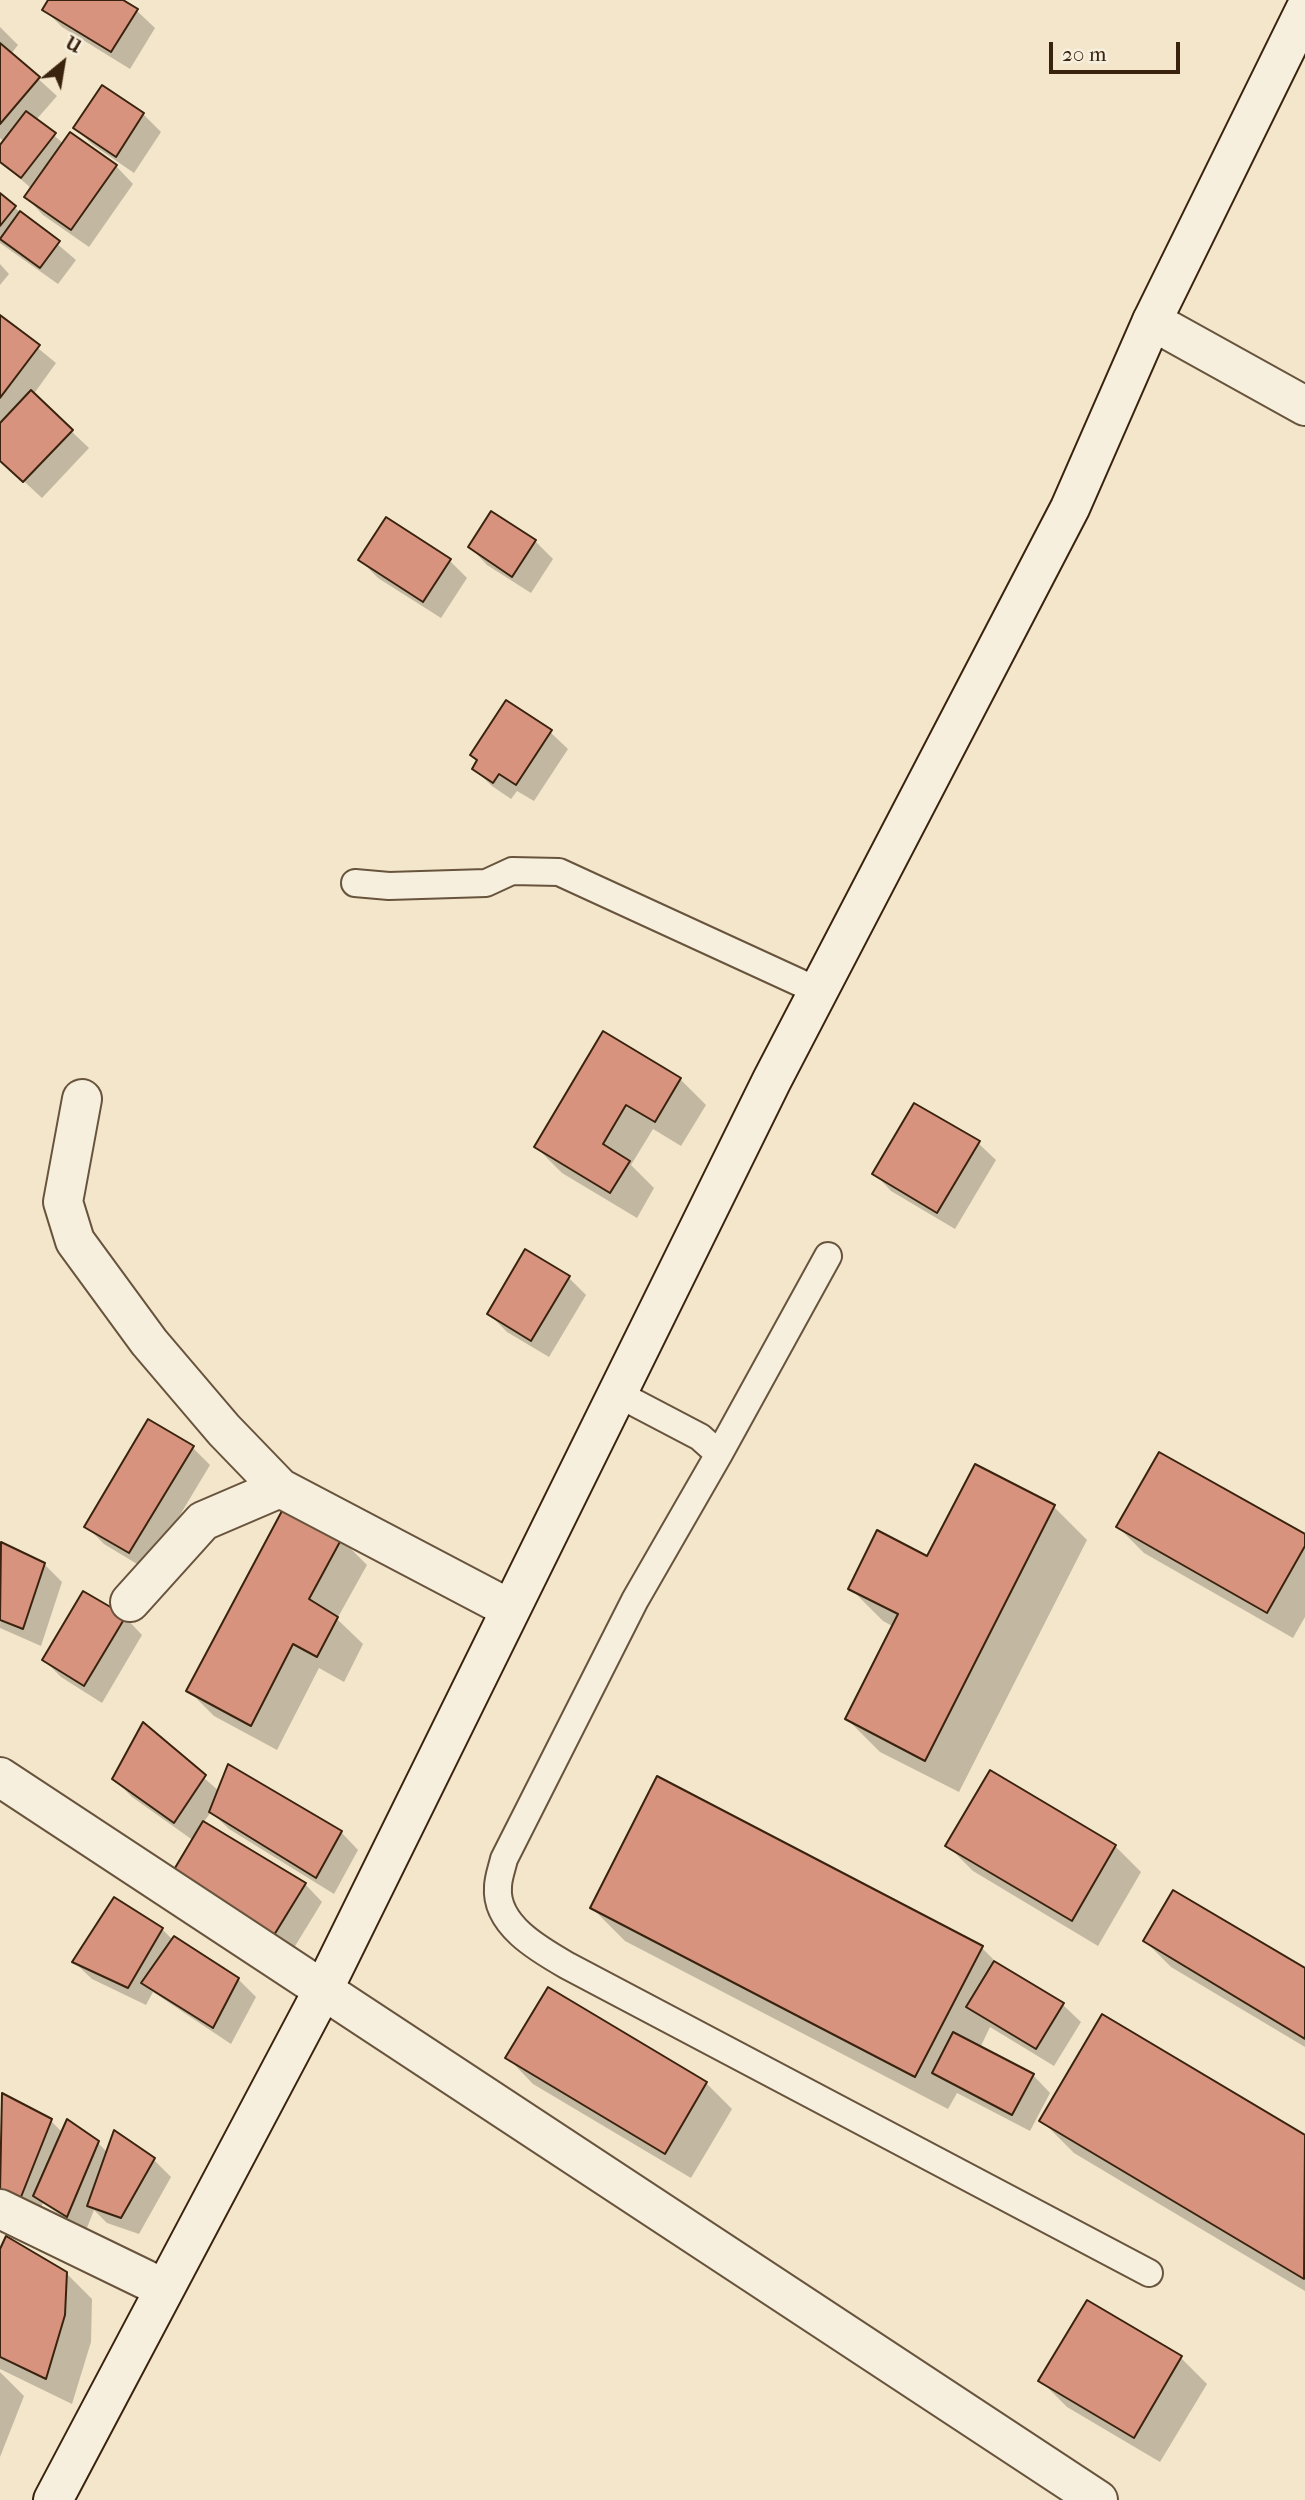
<!DOCTYPE html>
<html>
<head>
<meta charset="utf-8">
<style>
	body { margin:0 }
	#map { position:relative; width:1305px; height:2500px; overflow:hidden; background:#f3e6cb; font-family:"IM FELL French Canon",serif }
	canvas { display:block }
	.north { position:absolute; left:28px; top:28px; width:70px; height:70px; -webkit-text-stroke:5px #f7efdd; paint-order:stroke; rotate:30deg; font-size:19px; font-weight:700; line-height:28px; text-align:center; color:#3a230e }
	.north::after { content:''; display:block; margin:auto; width:24px; height:32px; background:#3a230e; clip-path:polygon(50% 0,100% 100%,50% 72%,0 100%) }
	.scale { position:absolute; left:1049px; top:42px; width:131px; height:32px; box-sizing:border-box; border:4px solid #3a230e; border-top:0; padding-left:9px; font-size:21px; line-height:24px; white-space:nowrap; color:#3a230e; -webkit-text-stroke:5px #f7efdd; paint-order:stroke }
</style>
</head>
<body>
<div id="map">
<canvas width="1305" height="2500"></canvas>
<div class="north">U</div>
<div class="scale">20 m</div>
</div>
<script>
const ctx = document.querySelector('canvas').getContext('2d');
ctx.lineJoin = 'round';
function fillPath(path, color) { ctx.fillStyle = color; ctx.fill(path, 'evenodd'); }
function strokePath(path, color, width, dash) { ctx.strokeStyle = color; ctx.lineWidth = width; ctx.lineCap = dash ? 'butt' : 'round'; ctx.setLineDash(dash || []); ctx.stroke(path); }
const shadow = new Path2D(`
	M51 0H120L137 11 155 28 130 69 62 27 45 10Z
	M0 27 18 45 11 54 57 96 36 120 64 144 116 166 133 184 89 247 43 215 26 197 32 189 0 161V148L4 142 0 138Z
	M143 114 161 132 134 173 93 145 75 128Z
	M0 195 76 260 58 284 0 243Z
	M0 264 9 274 0 285Z
	M0 317 56 363 33 395 89 448 42 498 0 459Z
	M535 541 553 559 531 593 487 565 470 547Z
	M360 560 450 561 467 578 441 618 378 578Z
	M550 732 568 749 534 801 517 791 511 799 492 786 474 769Z
	M680 1079 706 1105 681 1146 653 1129 631 1165 654 1188 637 1218 562 1173 536 1147Z
	M978 1143 996 1160 955 1229 891 1191 874 1173Z
	M569 1278 586 1295 549 1357 507 1332 489 1314Z
	M192 1447 210 1465 147 1570 104 1544 86 1526Z
	M975 1466 1054 1507 1087 1540 959 1792 880 1752 847 1719 894 1627 883 1621 850 1588 928 1558Z
	M1118 1527 1305 1536V1617L1293 1638 1144 1553Z
	M341 1539 367 1565 337 1619 363 1644 344 1682 319 1668 277 1750 214 1716 188 1690Z
	M2 1544 44 1564 62 1582 41 1646 0 1628Z
	M125 1617 142 1635 102 1703 61 1677 44 1660Z
	M143 1725 219 1791 341 1832 358 1850 334 1894 229 1829 211 1812 203 1823 305 1884 322 1902 289 1956 194 1841 132 1797 114 1779Z
	M991 1772 1115 1846 1141 1872 1098 1946 973 1871 947 1845Z
	M592 1908 982 1948 1002 1968 1063 2005 1081 2022 1054 2066 990 2027 980 2048 1033 2075 1050 2093 1030 2131 957 2093 948 2109 625 1941Z
	M162 1929 173 1940 238 1979 256 1997 231 2044 153 1992 146 2005 92 1979 74 1962Z
	M1145 1941 1305 1970V2047L1171 1967Z
	M1103 2017 1305 2137V2291L1074 2153 1041 2120Z
	M508 2058 706 2083 732 2109 691 2178 533 2084Z
	M2 2095 51 2121 63 2133 98 2143 108 2153 153 2159 171 2177 139 2234 107 2223 94 2210 85 2233 43 2203 36 2218 0 2199Z
	M0 2253 66 2273 92 2299 91 2342 72 2404 0 2369Z
	M1088 2302 1181 2358 1207 2384 1160 2462 1067 2407 1041 2381Z
	M0 2372 24 2396 0 2457Z`);
const building = new Path2D(`
	M48 0H123L138 9 111 52 42 10Z
	M0 43 40 77 0 124Z
	M102 85 144 113 116 157 73 128Z
	M26 111 56 133 21 178 0 162V145Z
	M70 132 117 165 71 230 24 197Z
	M0 193 16 206 0 226Z
	M20 211 60 241 40 268 0 239Z
	M0 315 40 345 0 398Z
	M31 390 73 430 23 482 0 461V423Z
	M491 511 536 540 512 577 468 547Z
	M386 517 451 559 423 602 358 560Z
	M506 700 552 730 516 785 499 774 493 783 472 769 477 760 470 755Z
	M603 1031 681 1078 655 1122 626 1105 603 1144 630 1161 610 1193 534 1147Z
	M914 1103 980 1141 937 1213 872 1174Z
	M525 1249 570 1276 531 1341 487 1314Z
	M148 1419 194 1446 129 1553 84 1527Z
	M1159 1452 1305 1534V1546L1267 1613 1116 1527Z
	M975 1464 1055 1505 925 1761 845 1719 898 1614 848 1589 877 1530 927 1556Z
	M283 1509 342 1538 309 1599 338 1617 317 1657 293 1644 251 1726 186 1691Z
	M1 1542 45 1563 23 1629 0 1620Z
	M83 1591 126 1616 84 1686 42 1660Z
	M143 1722 206 1775 174 1823 112 1779Z
	M228 1764 342 1831 316 1878 209 1812Z
	M990 1770 1116 1845 1072 1921 945 1846Z
	M657 1776 983 1946 915 2077 590 1908Z
	M203 1821 306 1883 271 1940 169 1878Z
	M1173 1890 1305 1968V2039L1143 1941Z
	M114 1897 163 1928 128 1988 72 1962Z
	M174 1936 239 1978 213 2028 141 1983Z
	M994 1961 1064 2003 1036 2049 966 2007Z
	M548 1987 707 2082 665 2154 505 2058Z
	M1102 2014 1305 2135 1304 2279 1039 2121Z
	M953 2032 1034 2074 1012 2115 932 2073Z
	M2 2093 52 2119 19 2202 0 2192Z
	M67 2119 99 2141 67 2217 33 2196Z
	M114 2130 155 2158 121 2218 87 2206Z
	M6 2236 67 2272 65 2315 46 2379 0 2357V2249Z
	M1087 2300 1182 2356 1134 2438 1038 2381Z`);
const service = new Path2D(`
	M355 883 389 886 486 883 512 871 559 872 818 991
	M618 1394 700 1437 719 1454 635 1600 504 1859C502 1868 498 1878 498 1887 495 1925 540 1950 568 1966L1149 2273
	M719 1454 828 1256`);
const minor = new Path2D(`
	M1152 321 1305 406
	M82 1099 63 1202 75 1241 149 1342 224 1430 280 1488 510 1609
	M130 1602 203 1521 280 1488
	M0 1777 1098 2500
	M0 2209 163 2288`);
const secondary = new Path2D(`
	M53 2500 322 1992 772 1080 1070 508 1152 321 1305 10`);
fillPath(shadow, '#0003');
fillPath(building, '#d7937d');
strokePath(building, '#3a230e', 2);
strokePath(service, '#68543d', 30);
strokePath(minor, '#68543d', 42);
strokePath(secondary, '#3a230e', 42);
strokePath(service, '#f7efdd', 26);
strokePath(minor, '#f7efdd', 38);
strokePath(secondary, '#f7efdd', 38);
</script>
</body>
</html>
